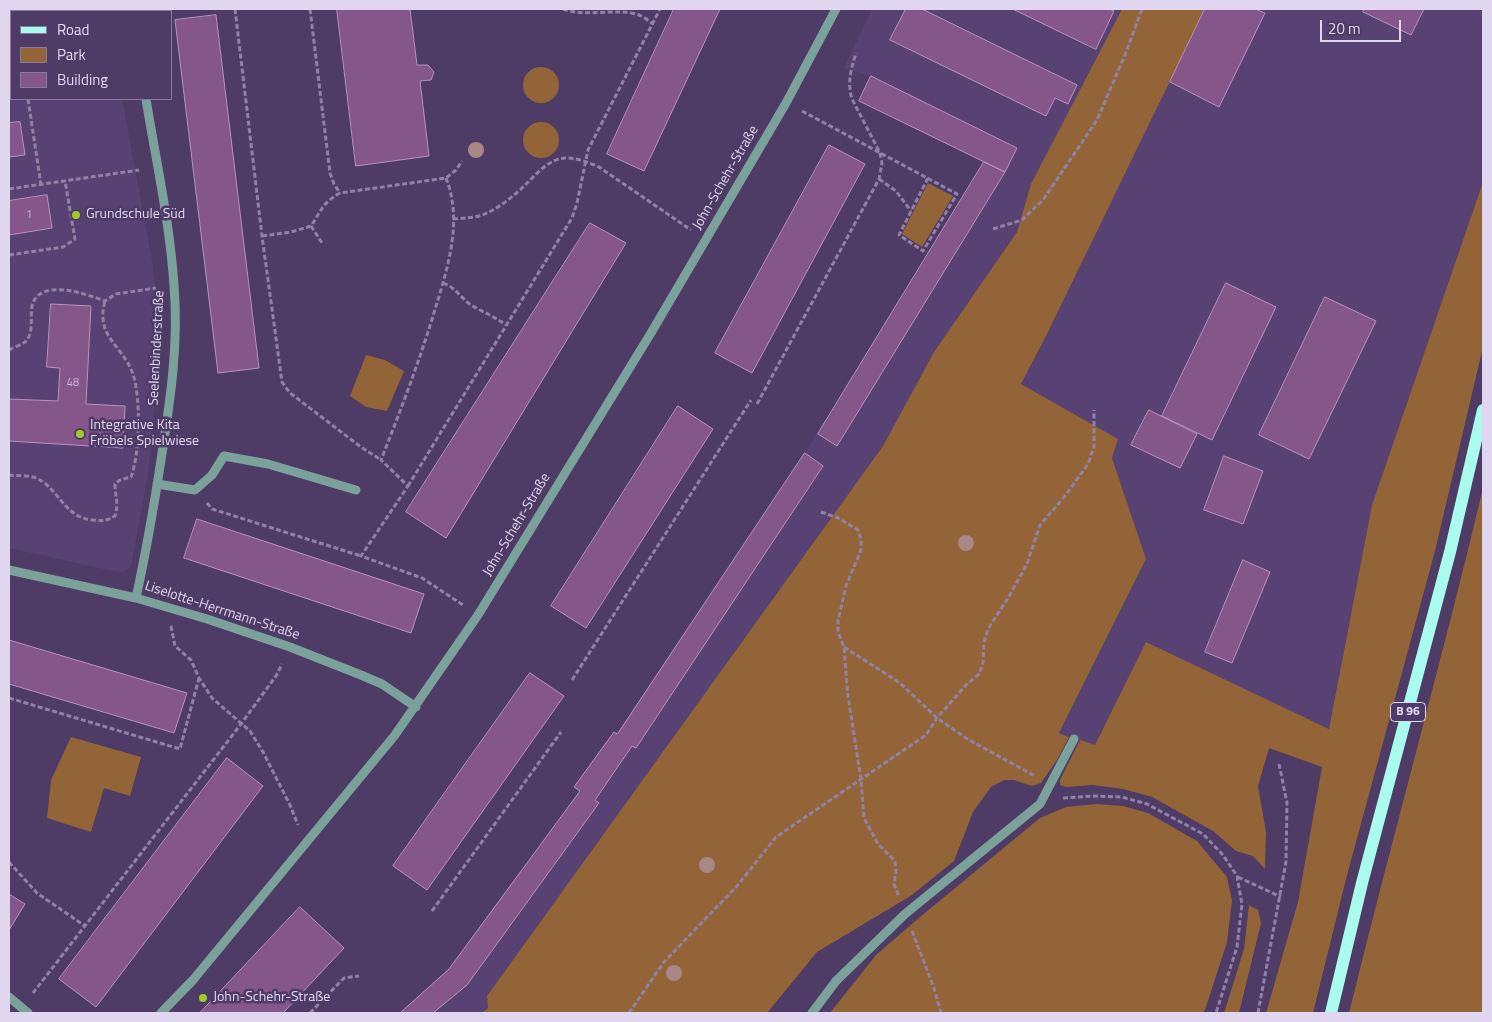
<!DOCTYPE html>
<html>
<head>
<meta charset="utf-8">
<style>
	body { margin:0 }
	#map { position:relative; width:1492px; height:1022px; overflow:hidden; background:#4e3b66; font-family:"Titillium Web",sans-serif }
	canvas { display:block }
	.frame { position:absolute; inset:0; border:10px solid #e0d6f0; pointer-events:none }
	.legend { position:absolute; left:10px; top:10px; width:162px; height:90px; box-sizing:border-box; background:#4e3b66; border:1px solid #88799d; margin:0; padding:6px 9px; list-style:none; font-size:15px; color:#e0d6f0 }
	.legend li { display:flex; align-items:center; gap:10px; height:25px }
	.legend b { width:25px; border:1px solid #88799d }
	.scale { position:absolute; left:1320px; top:20px; width:81px; height:22px; box-sizing:border-box; border:2px solid #e0d6f0; border-top:0; padding-left:6px; font-size:15px; line-height:18px; white-space:nowrap; color:#e0d6f0; -webkit-text-stroke:4px #4e3b66; paint-order:stroke }
</style>
</head>
<body>
<div id="map">
<canvas width="1492" height="1022"></canvas>
<div class="frame"></div>
<ul class="legend">
<li><b style="height:6px;background:#a9fbee"></b>Road</li>
<li><b style="height:14px;background:#926437"></b>Park</li>
<li><b style="height:14px;background:#85568a"></b>Building</li>
</ul>
<div class="scale">20 m</div>
</div>
<script>
const ctx = document.querySelector('canvas').getContext('2d');
ctx.lineJoin = 'round';
function fillPath(path, color) { ctx.fillStyle = color; ctx.fill(path, 'evenodd'); }
function strokePath(path, color, width, dash) { ctx.strokeStyle = color; ctx.lineWidth = width; ctx.lineCap = dash ? 'butt' : 'round'; ctx.setLineDash(dash || []); ctx.stroke(path); }
function drawText(font, color, halo, rows, align = 'center') {
  ctx.font = font + ' "Titillium Web",sans-serif'; ctx.lineWidth = 5; ctx.setLineDash([]); ctx.textBaseline = 'middle'; ctx.strokeStyle = halo; ctx.fillStyle = color; for (const [text, x, y, turn = 0] of rows) {
    ctx.save(); ctx.translate(x, y); ctx.rotate((+turn || 0) * Math.PI / 180); ctx.textAlign = isNaN(turn) ? turn : align; if (halo) ctx.strokeText(text, 0, 0); ctx.fillText(text, 0, 0); ctx.restore();
  }
}
const built = new Path2D(`
	M9 9H88V11H11V99H122L152 260 156 295 157 388 147 480 131 567 122 573 9 548Z
	M872 9H1122L1031 184 1017 232 934 352 883 446 487 996 488 1008 482 1013H400L449 969 580 791 574 787 614 732 617 734 805 453 984 163 859 101 871 76 844 68Z
	M1205 9H1483V182L1372 505 1329 729 1146 642 1094 746 1059 733 1146 559 1112 457 1118 439 1021 384 1047 334Z`);
const green = new Path2D(`
	M1122 9H1205L1047 334 1021 384 1118 439 1112 458 1146 559 1059 733 1069 737 1057 760 1041 783 1032 786 1014 780H1004L991 787 973 812 954 861 912 895 817 952 767 1013H482L488 1008 487 996 883 446 934 352 1017 232 1031 184Z
	M523 85a18 18 0 1 1 36 0a18 18 0 1 1-36 0Z
	M523 140a18 18 0 1 1 36 0a18 18 0 1 1-36 0Z
	M1483 182V347L1435 551 1346 879 1313 1013H1266L1298 902 1322 767 1269 748 1258 786 1266 832 1265 869 1253 856 1236 851 1213 831 1152 797 1123 789 1093 785 1066 787 1060 785V780L1080 740 1095 745 1146 642 1329 729 1372 505Z
	M928 183 953 196 922 247 902 234Z
	M366 355 385 360 404 371 387 411 366 407 350 396Z
	M1483 488V1013H1349C1392 838 1441 664 1483 488Z
	M71 737 141 757 130 796 104 788 91 832 47 818 51 780Z
	M1097 804 1123 806 1148 813 1197 841 1227 877 1232 901 1227 942 1206 1007 1203 1013H830L876 955 920 917 1040 818 1066 807Z
	M1249 905 1258 910 1261 923 1239 1013H1224L1244 949Z`);
const building = new Path2D(`
	M337 9H410L417 65H428L434 72 431 80 420 81 429 156 356 166Z
	M674 9H720L644 171 607 154Z
	M906 9H922L1077 85 1068 104 1055 98 1046 116 890 40Z
	M1013 9H1109L1114 11 1096 49Z
	M1205 9H1255L1265 13 1219 107 1170 82Z
	M1364 9H1424L1411 35 1363 12Z
	M216 15 259 368 218 373 175 20Z
	M871 76 1017 148 1005 172 859 101Z
	M20 122 25 155 9 157V123Z
	M829 145 865 164 752 373 715 353Z
	M984 162 1005 172 837 446 818 434Z
	M47 195 52 228 9 235V201Z
	M590 223 626 243 446 538 406 512Z
	M1226 283 1276 307 1212 440 1162 416Z
	M1325 297 1376 321 1309 459 1259 435Z
	M51 304 91 306 86 404 125 406 123 448 9 441V399L58 401 60 368 47 367Z
	M678 406 713 429 586 628 551 606Z
	M1149 410 1197 434 1180 468 1131 445Z
	M805 453 823 466 636 748 632 746 595 800 599 803 467 985 433 1013H400L449 969 580 791 574 787 614 732 617 734Z
	M1224 456 1263 471 1243 524 1204 510Z
	M197 519 424 594 411 633 184 558Z
	M1243 560 1270 572 1232 663 1205 652Z
	M9 640 187 693 174 733 9 684Z
	M530 673 564 696 427 890 393 866Z
	M227 758 263 786 96 1007 59 979Z
	M9 894 25 904 9 930Z
	M300 907 344 948 283 1013H200Z`);
const path = new Path2D(`
	M13 9V11
	M235 9 262 236 282 382 290 393 361 447 381 460
	M310 9 330 173 334 184 340 193
	M563 9C588 18 617 7 639 15 644 17 649 21 653 24
	M28 99 41 185
	M802 111 957 194 923 251 899 235 928 178
	M446 178C464 223 446 273 433 316 418 365 400 412 381 460L408 486 361 556 422 578 463 605
	M879 179 896 191 911 211
	M9 189 139 170
	M453 219C465 218 477 218 487 213 500 207 514 196 524 186 536 175 548 159 565 158 577 158 588 162 599 167L691 230
	M311 226 322 243
	M993 229 1022 220 1043 200 1097 120 1125 55 1142 9
	M262 236 291 232 311 226C322 210 321 204 340 193L446 178 456 170 462 161
	M9 255 63 247 75 239 65 181
	M443 283C455 287 461 298 471 305 483 312 495 317 506 325
	M9 350C14 347 22 345 26 341 34 332 30 317 32 306 39 277 86 294 105 301L116 294 156 288
	M757 404 879 179 882 163 880 153 852 99C847 83 851 69 856 53
	M9 475C17 476 28 475 36 478 59 488 64 518 93 520 103 521 107 521 115 516 119 503 115 497 115 484L120 480 131 477C140 454 141 398 133 374 122 344 95 337 105 301
	M408 486 572 218 577 203 588 150 660 9
	M207 503 212 509 361 556
	M821 512 838 518 858 530 861 540V550L846 586 838 621V632L844 647 848 697 861 779 864 818 878 844 895 861 896 870 894 884 899 897
	M171 626 175 646 191 660 199 678 212 698 250 731 263 752 290 805 298 825
	M844 647 900 683 937 718 969 740 1035 776
	M572 680 751 400
	M9 698 180 749 199 678
	M1063 798 1095 796 1122 797 1147 804 1203 834 1223 855 1237 876 1242 904 1237 947 1216 1013
	M9 862 37 893 85 926
	M1238 877 1281 897
	M432 911 561 732
	M912 931 934 988 941 1013
	M33 993 241 724 276 676 282 664
	M310 1013 344 978 359 976
	M629 1013 664 962 737 886 776 837 926 735 937 718 966 685 979 674 983 663 984 642 988 629 1008 598 1027 564 1040 525 1065 496 1088 464 1094 447V410
	M1258 1013 1286 862 1287 803 1279 764`);
const minor = new Path2D(`
	M132 9V11
	M157 484 195 490 212 475 224 456 268 464 356 490
	M9 570 136 598 207 619 290 647 361 675 382 684 416 707
	M136 598C146 552 154 506 161 460 170 402 179 344 174 286 170 223 156 161 146 99
	M9 997 28 1013
	M161 1013 193 980 395 735 478 615 651 333 786 103 836 9
	M812 1013 836 981 905 914 1040 804 1074 739`);
const major = new Path2D(`
	M1331 1013 1362 883 1450 552 1483 410`);
const trees = [
	[476,150],
	[966,543],
	[707,865],
	[674,973]
];
const markers = [
	[76,215,5,"#a1c929"],
	[80,434,5,"#a1c929"],
	[203,998,5,"#a1c929"]
];
const numberNames = [
	["1",29,215],
	["48",73,383]
];
const shields = [
	[1408,712,35]
];
const shieldNames = [
	["B 96",1408,712]
];
const streetNames = [
	["John-Schehr-Straße",726,178,-60],
	["Seelenbinderstraße",157,348,-87],
	["John-Schehr-Straße",517,525,-59],
	["Liselotte-Herrmann-Straße",222,611,18]
];
const poiNames = [
	["Grundschule Süd",86,215],
	["Integrative Kita",90,426],
	["Fröbels Spielwiese",90,442],
	["John-Schehr-Straße",213,998]
];
fillPath(built, '#584274');
fillPath(green, '#926437');
fillPath(building, '#85568a');
strokePath(building, '#b992bd', 1);
strokePath(path, '#9081a5', 3, [5, 2.5]);
strokePath(minor, '#7aa19a', 9);
strokePath(major, '#a9fbee', 12);
ctx.fillStyle = '#a98784';
for (const [x, y] of trees) { ctx.beginPath(); ctx.arc(x, y, 8, 0, 2 * Math.PI); ctx.fill(); }
for (const [x, y, r, color] of markers) { const dot = new Path2D(); dot.arc(x, y, r, 0, 2 * Math.PI); ctx.fillStyle = color; ctx.fill(dot); strokePath(dot, '#4e3b66', 2); }
drawText('11px', '#c9b6d6', null, numberNames);
for (const [x, y, w] of shields) { const box = new Path2D(); box.roundRect(x - w / 2, y - 9.5, w, 19, 4); ctx.fillStyle = '#4e3b66'; ctx.fill(box); strokePath(box, '#e0d6f0', 1); }
drawText('bold 12px', '#e0d6f0', null, shieldNames);
drawText('14px', '#e0d6f0', '#4e3b66', streetNames);
drawText('14px', '#e0d6f0', '#4e3b66', poiNames, 'left');
</script>
</body>
</html>
